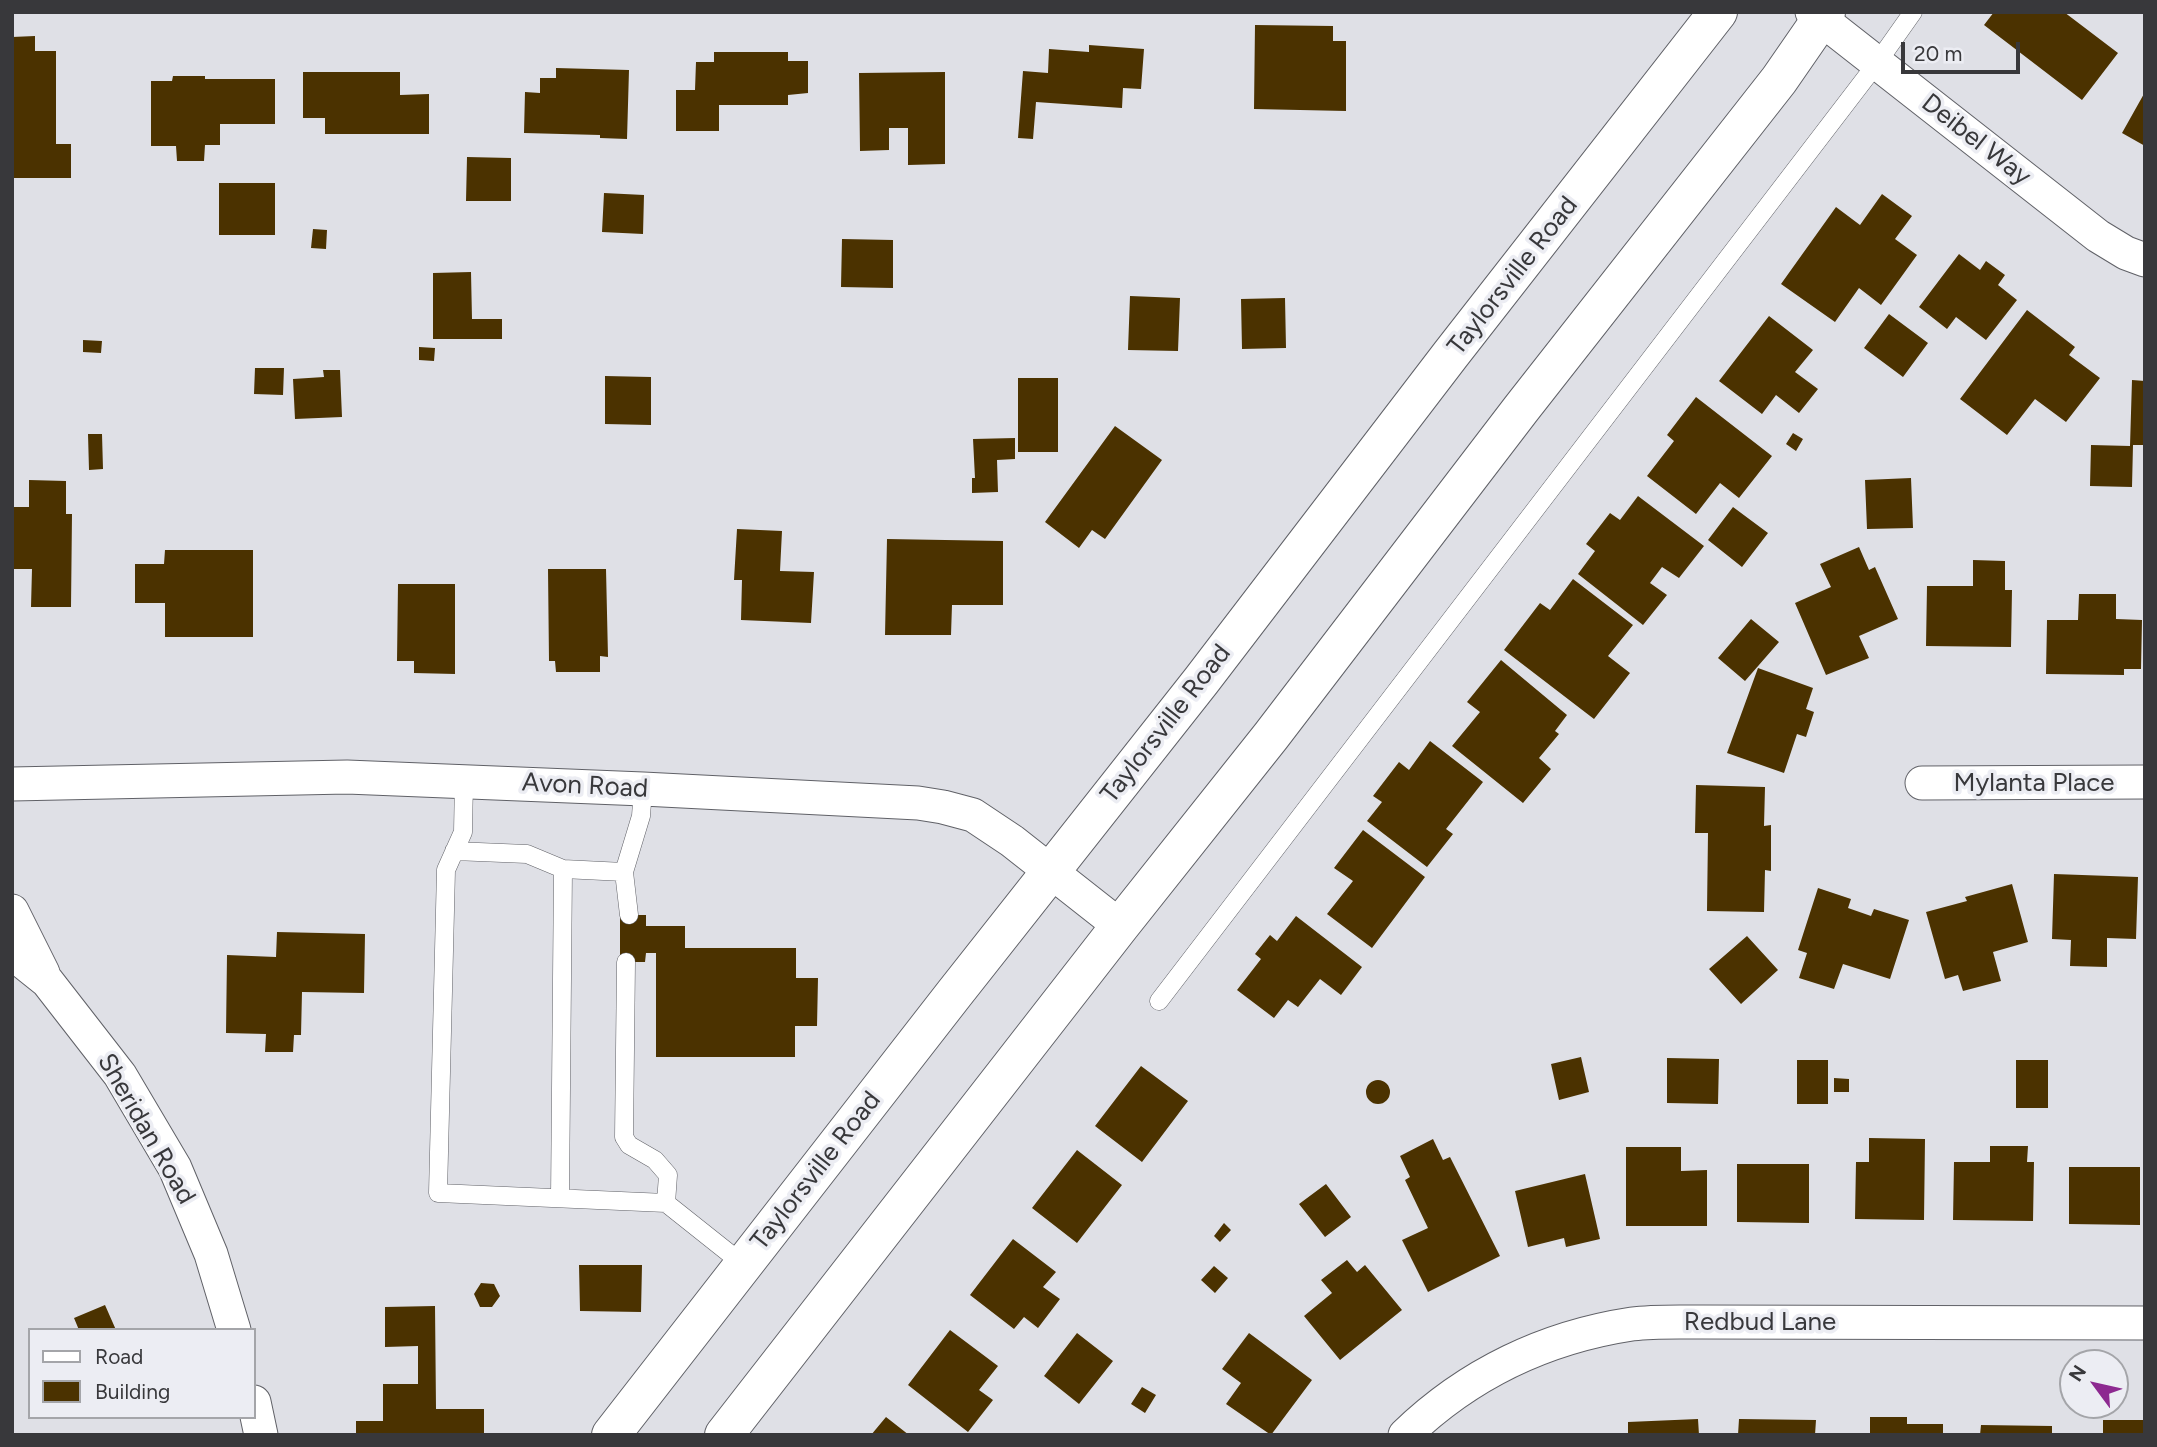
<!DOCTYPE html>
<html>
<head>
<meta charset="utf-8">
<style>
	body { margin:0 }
	#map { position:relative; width:2157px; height:1447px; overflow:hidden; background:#dfe0e6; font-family:Figtree,sans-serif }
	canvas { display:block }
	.frame { position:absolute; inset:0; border:14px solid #38383b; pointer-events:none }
	.legend { position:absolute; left:28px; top:1328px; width:228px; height:91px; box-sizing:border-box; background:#ecedf3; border:2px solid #a4a5a9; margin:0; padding:9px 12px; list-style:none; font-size:21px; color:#38383b }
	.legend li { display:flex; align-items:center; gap:14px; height:35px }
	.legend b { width:35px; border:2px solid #a4a5a9 }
	.north { position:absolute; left:2059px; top:1349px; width:70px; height:70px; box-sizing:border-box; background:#ecedf3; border:2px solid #a4a5a9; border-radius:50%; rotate:303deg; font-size:19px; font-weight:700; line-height:28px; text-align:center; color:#38383b }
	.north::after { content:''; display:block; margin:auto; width:24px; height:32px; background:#8d2990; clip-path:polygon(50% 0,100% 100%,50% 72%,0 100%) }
	.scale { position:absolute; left:1901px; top:42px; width:119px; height:32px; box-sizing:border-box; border:4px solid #38383b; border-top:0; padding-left:9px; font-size:21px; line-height:24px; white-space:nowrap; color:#38383b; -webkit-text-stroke:5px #ecedf3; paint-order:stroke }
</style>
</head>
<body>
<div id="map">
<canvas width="2157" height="1447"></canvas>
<div class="frame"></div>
<ul class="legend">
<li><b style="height:9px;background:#fff"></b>Road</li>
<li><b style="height:19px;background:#4b3200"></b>Building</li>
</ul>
<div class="north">N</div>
<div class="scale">20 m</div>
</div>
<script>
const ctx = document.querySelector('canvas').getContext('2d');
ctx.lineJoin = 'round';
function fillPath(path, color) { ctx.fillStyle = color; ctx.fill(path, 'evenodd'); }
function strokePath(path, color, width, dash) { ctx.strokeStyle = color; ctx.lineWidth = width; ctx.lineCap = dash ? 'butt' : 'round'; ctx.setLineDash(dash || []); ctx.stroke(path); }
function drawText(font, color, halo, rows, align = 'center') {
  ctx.font = font + ' Figtree,sans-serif'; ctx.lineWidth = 7; ctx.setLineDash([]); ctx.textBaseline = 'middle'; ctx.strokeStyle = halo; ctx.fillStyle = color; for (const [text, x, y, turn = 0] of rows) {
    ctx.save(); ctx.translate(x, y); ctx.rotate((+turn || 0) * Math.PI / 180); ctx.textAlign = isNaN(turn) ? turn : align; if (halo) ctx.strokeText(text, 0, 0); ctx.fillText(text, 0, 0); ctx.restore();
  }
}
const building = new Path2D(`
	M1994 12H2064L2118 53 2082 100 1984 25Z
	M1255 25 1333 26V41H1346V111L1254 109Z
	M35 36V51H56V144H71V178H12V37Z
	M1089 45 1144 49 1141 89 1123 88 1122 108 1036 102 1033 139 1018 138 1023 71 1048 73 1049 49 1089 52Z
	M714 52H788V61H808V93L788 95V105H719V131H676V90H695L696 62H714Z
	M556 68 629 70 627 139 600 138V135L524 133 525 92 540 93V78H556Z
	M303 72H400V95L429 94V134H325V118H303Z
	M945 72V164L908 165V128H889V150L860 151 859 73Z
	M173 76H205V79H275V124H220V145H205L204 161H177L176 146H151V81H172Z
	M2145 92V146L2122 133Z
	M467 157 511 158V201H466Z
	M219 183H275V235H219Z
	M604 193 644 195 643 234 602 232Z
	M1882 194 1912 216 1895 239 1917 255 1881 305 1859 288 1835 322 1781 284 1836 207 1860 225Z
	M313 229 327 230 326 249 311 248Z
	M842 239 893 240V288L841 287Z
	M1959 254 1980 270 1986 261 2005 275 1998 285 2017 300 1986 340 1956 317 1947 329 1919 307Z
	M471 272 472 319H502V339H433V273Z
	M1130 296 1180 298 1178 351 1128 350Z
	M1285 298 1286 348 1242 349 1241 299Z
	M2027 310 2075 347 2069 355 2100 378 2066 422 2035 399 2007 435 1960 399Z
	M1889 314 1928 343 1903 377 1864 348Z
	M1769 316 1813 350 1795 372 1818 389 1799 413 1776 395 1762 414 1719 381Z
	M83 340 102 341 101 353 83 352Z
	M419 347 435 348 434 361 419 360Z
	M255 368H284L283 395 254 394Z
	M323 370H340L342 417 295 419 293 379 324 377Z
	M605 376 651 377V425L605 424Z
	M1018 378H1058V452H1018Z
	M2132 380 2145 381V445H2133L2132 487 2090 486 2091 445 2130 446Z
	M1696 397 1772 456 1739 498 1720 483 1696 514 1647 476 1674 441 1667 435Z
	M1115 426 1162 460 1105 539 1092 530 1079 548 1045 522Z
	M1793 433 1803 439 1796 451 1786 444Z
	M88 434H102L103 469 89 470Z
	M1015 438V459L997 460 998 492 972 493V478H975L973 439Z
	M1911 478 1913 528 1867 529 1865 480Z
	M29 480 66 481V514H72L71 607H31L32 569H14V507H29Z
	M1638 496 1704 546 1679 578 1662 567 1650 583 1667 595 1643 625 1578 574 1595 551 1586 544 1610 513 1620 520Z
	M1733 507 1768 533 1742 567 1708 540Z
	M737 529 782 531 780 571 814 572 811 623 741 620 742 580H734Z
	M887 539 1003 541V605H952L951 635H885Z
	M1859 547 1869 570 1875 567 1898 619 1859 636 1869 658 1826 675 1795 603 1831 587 1820 564Z
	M165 550H253V637H165V603H135V564H164Z
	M1973 560 2005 561V590H2012L2011 647 1926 646 1927 586H1973Z
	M548 569H606L608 657 600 656V672H556L555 661H549Z
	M1573 579 1633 625 1608 656 1630 673 1594 719 1504 650 1540 603 1550 610Z
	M398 584H455V674L414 673V661H397Z
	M2079 594H2116V619L2142 620 2141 669H2124V675L2046 674 2047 620H2078Z
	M1751 619 1779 642 1745 681 1718 658Z
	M1501 660 1567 715 1555 731 1559 734 1539 758 1551 769 1523 803 1452 746 1480 712 1467 702Z
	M1758 668 1813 688 1806 709 1814 712 1806 737 1797 734 1784 773 1727 753Z
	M1430 741 1483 782 1446 829 1453 834 1427 867 1367 821 1382 802 1373 796 1399 762 1409 770Z
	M1696 785 1765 787 1764 826 1771 825V871L1765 870 1764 912 1707 911 1708 833H1695Z
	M1363 830 1425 877 1372 948 1327 914 1353 881 1334 868Z
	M2054 874 2138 877 2136 939 2107 938V967L2070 966 2071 940 2052 939Z
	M2012 884 2028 942 1993 952 2001 981 1963 991 1958 975 1945 979 1926 912 1967 901 1965 897Z
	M1818 888 1851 899 1848 908 1871 916 1874 909 1909 920 1890 979 1843 964 1834 989 1799 978 1807 953 1798 950Z
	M620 915H646V926H685V948H796V978H818L817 1026H795V1057H656V953H646L645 962H620Z
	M1296 916 1362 967 1341 995 1320 979 1298 1007 1288 1000 1274 1018 1237 990 1261 959 1255 954 1270 935 1277 941Z
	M277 932 365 934 364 993 302 992 301 1035H294L293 1052H265L266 1034 226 1033 227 955 276 957Z
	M1747 936 1778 970 1741 1004 1709 969Z
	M1581 1057 1589 1092 1559 1100 1551 1064Z
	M1667 1058 1719 1059 1718 1104 1667 1103Z
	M1797 1060H1828V1104H1797Z
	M2016 1060H2048V1108H2016Z
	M1141 1066 1188 1101 1142 1162 1095 1126Z
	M1834 1078 1849 1079V1092H1834Z
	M1366 1092a12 12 0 1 1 24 0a12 12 0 1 1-24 0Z
	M1869 1138 1925 1139 1924 1220 1855 1219 1856 1162H1869Z
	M1433 1139 1443 1160 1450 1157 1500 1256 1428 1292 1402 1240 1428 1228 1405 1180 1410 1177 1400 1156Z
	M1990 1146H2028L2027 1162H2034L2033 1221 1953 1220 1954 1162H1990Z
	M1626 1147H1681V1171L1707 1170V1226H1626Z
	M1077 1150 1122 1185 1077 1243 1032 1208Z
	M1737 1164H1809V1223L1737 1222Z
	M2069 1167H2140V1225L2069 1224Z
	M1585 1174 1600 1239 1566 1247 1564 1238 1528 1247 1515 1191Z
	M1326 1184 1351 1217 1325 1237 1299 1204Z
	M1224 1223 1231 1230 1220 1242 1214 1236Z
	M1013 1239 1056 1272 1043 1287 1060 1299 1038 1328 1024 1317 1014 1329 970 1295Z
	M1347 1260 1357 1272 1365 1265 1402 1310 1340 1360 1304 1316 1332 1293 1321 1280Z
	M579 1265H642L641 1312 580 1311Z
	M1214 1266 1228 1278 1215 1293 1201 1280Z
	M481 1283 494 1284 500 1296 492 1307H480L474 1294Z
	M105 1305 116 1330H79L74 1318Z
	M435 1306 436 1409H484V1435H356V1421H383V1384H418V1346L385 1347V1307Z
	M950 1330 998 1366 979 1390 993 1400 968 1432 908 1385Z
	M1077 1333 1113 1361 1079 1404 1044 1376Z
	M1249 1333 1312 1380 1271 1435 1226 1404 1241 1383 1222 1369Z
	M1142 1387 1156 1395 1145 1413 1131 1404Z
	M886 1417 909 1435H871Z
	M1870 1417H1907V1424H1943V1435H1870Z
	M1698 1419 1699 1435H1628V1422Z
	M1739 1419 1816 1420 1815 1435H1738Z
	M2103 1420H2145V1435H2103Z
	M1981 1425 2052 1426V1435H1980Z`);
const service = new Path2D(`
	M464 781 463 832 446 870 438 1193 666 1203 744 1265
	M454 851 527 854 563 869
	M624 872 629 915
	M626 962 624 1137 629 1145 655 1160 668 1175 666 1203
	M1159 1001 1877 63 1913 12
	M560 1198 563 869 624 872 641 816 643 789`);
const minor = new Path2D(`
	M1812 12 2098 236 2126 253 2145 260
	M1922 783 2145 782
	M12 784 347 777 643 789 918 803 943 807 973 815 1012 841 1120 926
	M12 911 43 973
	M12 953 47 981 120 1075 175 1168 211 1254 234 1330
	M254 1402 261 1435
	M1405 1435C1468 1374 1546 1337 1632 1324 1655 1321 1679 1322 1702 1322L2145 1323`);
const primary = new Path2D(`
	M611 1435 954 994 1201 681 1451 354 1718 12
	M724 1435 1120 926 1271 736 1521 409 1779 80 1826 12`);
const streetNames = [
	["Deibel Way",1976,140,38],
	["Taylorsville Road",1513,276,-52],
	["Taylorsville Road",1166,724,-52],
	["Mylanta Place",2034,783],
	["Avon Road",585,786,3],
	["Sheridan Road",146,1129,60],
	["Taylorsville Road",816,1171,-52],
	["Redbud Lane",1760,1322]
];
fillPath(building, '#4b3200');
strokePath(service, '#606167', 19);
strokePath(minor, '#606167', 35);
strokePath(primary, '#606167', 40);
strokePath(service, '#fff', 18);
strokePath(minor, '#fff', 33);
strokePath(primary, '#fff', 38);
drawText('26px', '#38383b', '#ecedf3', streetNames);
</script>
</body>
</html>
